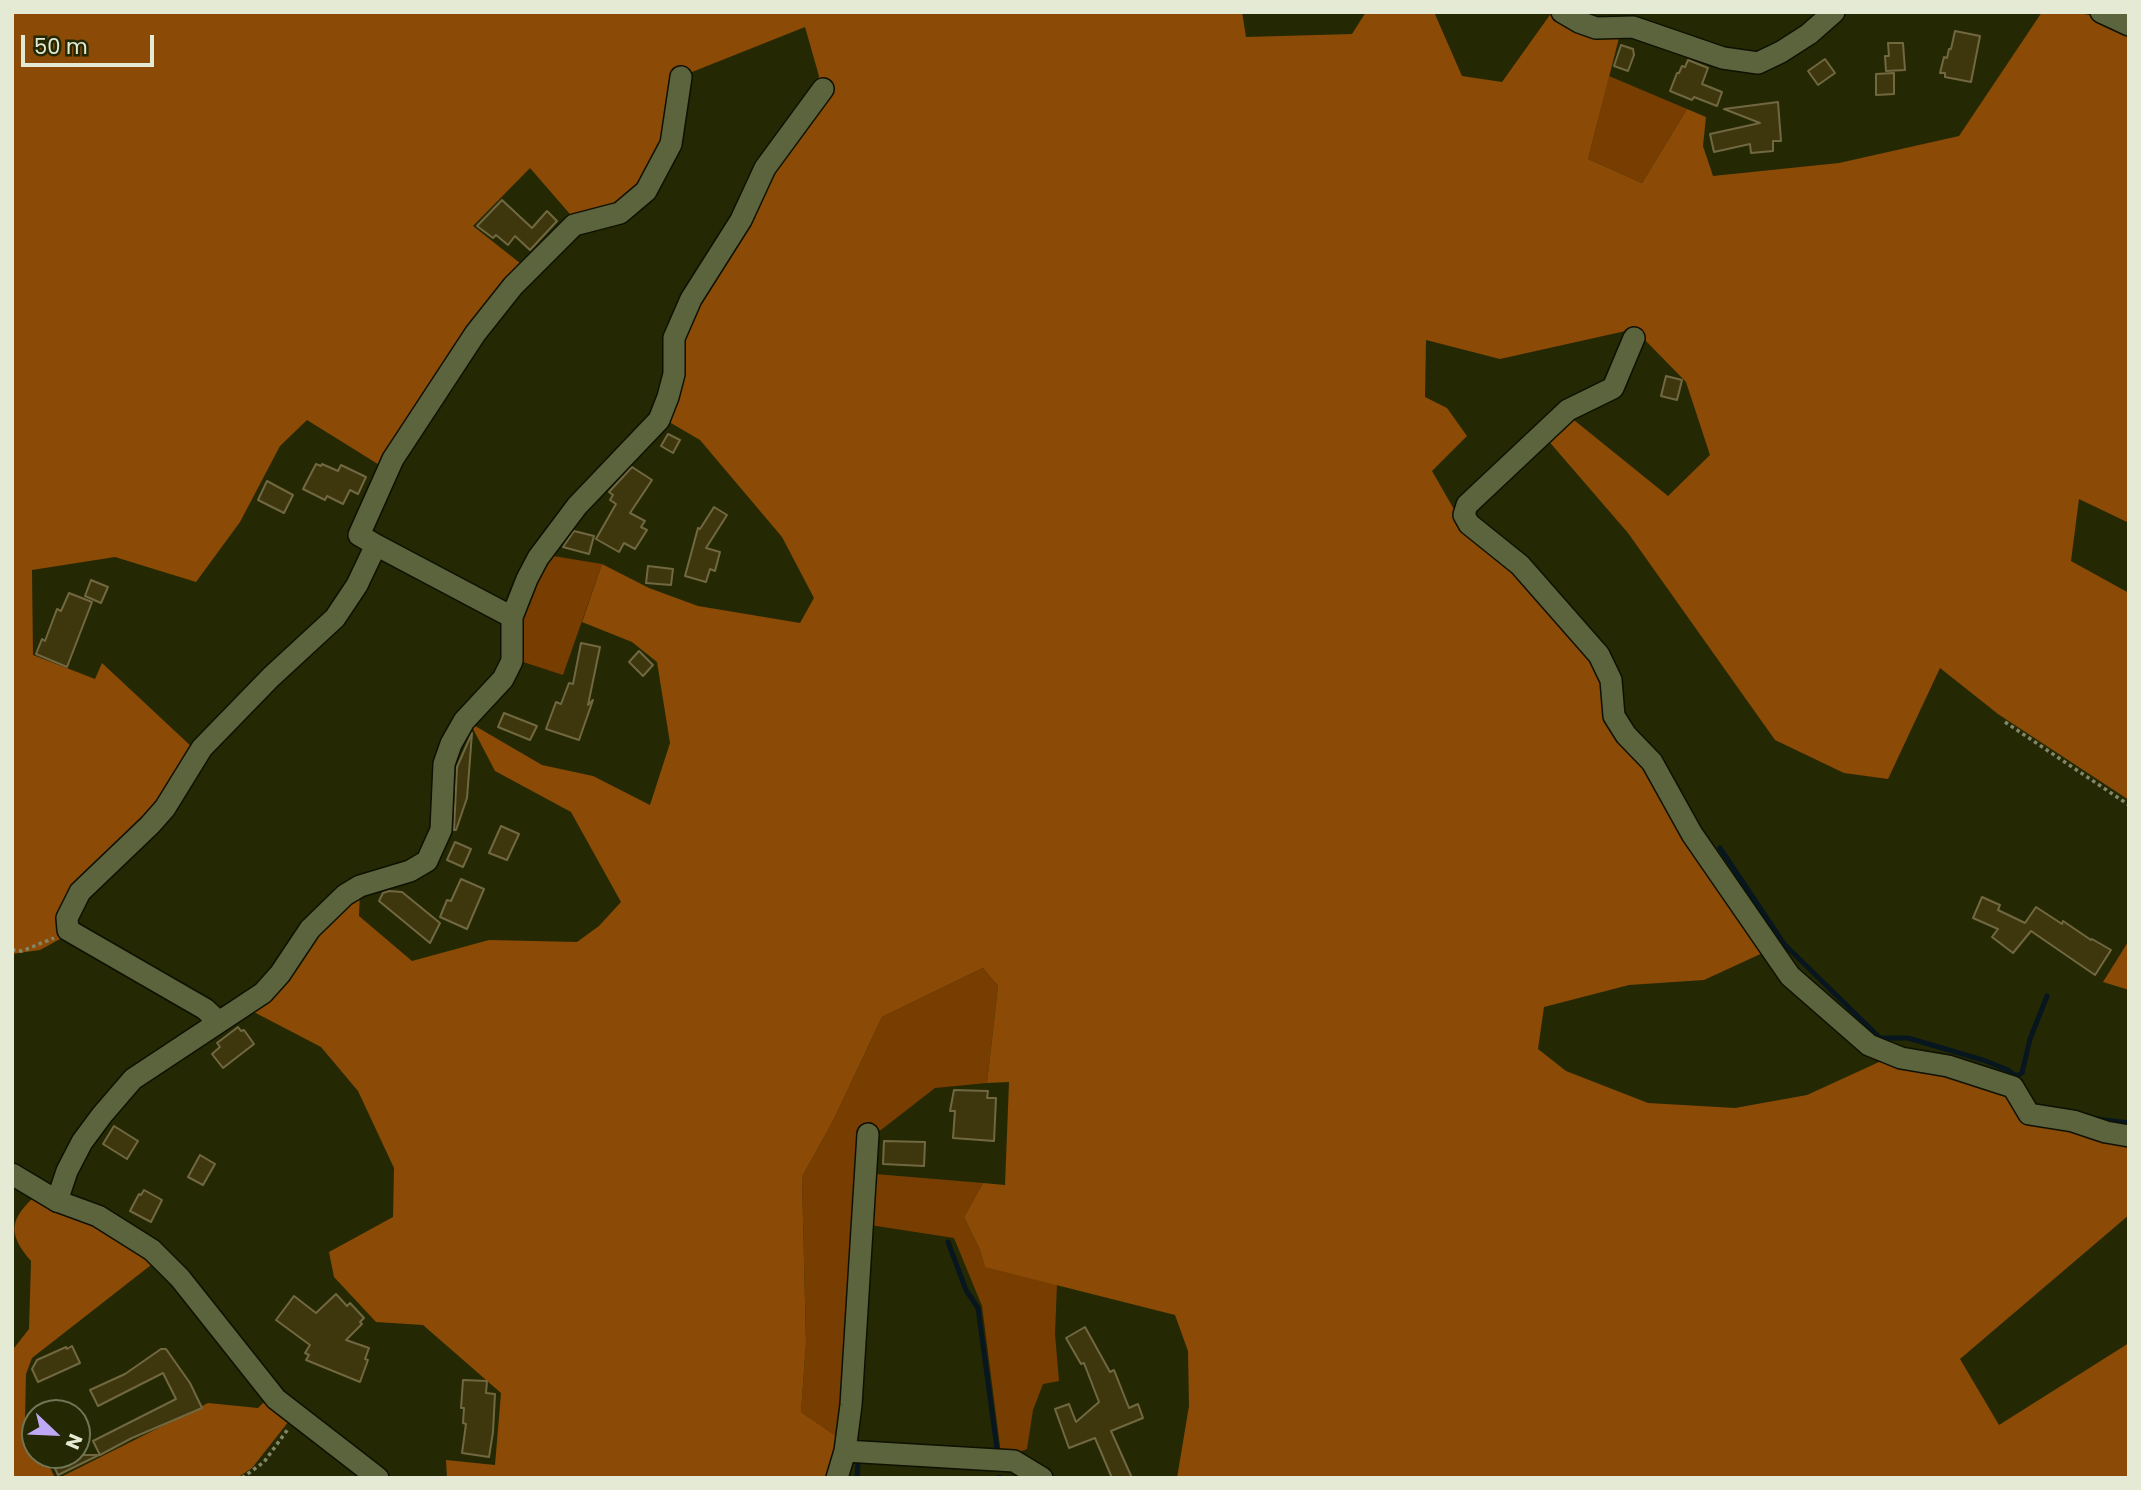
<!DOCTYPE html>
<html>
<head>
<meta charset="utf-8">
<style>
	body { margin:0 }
	#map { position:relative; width:2141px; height:1490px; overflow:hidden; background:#242903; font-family:Poppins,sans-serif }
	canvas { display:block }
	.frame { position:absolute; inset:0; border:14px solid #e5ead4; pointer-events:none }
	.north { position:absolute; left:21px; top:1399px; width:70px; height:70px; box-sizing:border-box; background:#242903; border:2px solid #717657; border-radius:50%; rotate:113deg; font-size:19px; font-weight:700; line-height:28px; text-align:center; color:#e5ead4 }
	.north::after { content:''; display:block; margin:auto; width:24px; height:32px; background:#bfa9f4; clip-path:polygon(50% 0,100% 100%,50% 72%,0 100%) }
	.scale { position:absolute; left:21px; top:35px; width:133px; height:32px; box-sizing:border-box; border:4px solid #e5ead4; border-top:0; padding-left:9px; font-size:21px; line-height:24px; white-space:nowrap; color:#e5ead4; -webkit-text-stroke:5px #242903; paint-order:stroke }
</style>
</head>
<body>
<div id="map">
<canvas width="2141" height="1490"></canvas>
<div class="frame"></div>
<div class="north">N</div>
<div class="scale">50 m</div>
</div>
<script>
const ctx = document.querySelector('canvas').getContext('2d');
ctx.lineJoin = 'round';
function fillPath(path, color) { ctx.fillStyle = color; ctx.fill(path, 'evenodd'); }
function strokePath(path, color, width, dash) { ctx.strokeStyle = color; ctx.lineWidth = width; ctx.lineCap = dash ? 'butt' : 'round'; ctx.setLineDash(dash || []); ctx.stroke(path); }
const green = new Path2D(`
	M1609 76 1687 109 1642 183 1588 159Z
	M547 555 602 564 563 675 517 660V623Z
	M983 968 998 986 987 1083 935 1088 877 1133 839 1438 801 1412 806 1343 802 1177 833 1121 882 1017Z
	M875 1174 983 1183 964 1217 980 1250 985 1266 1057 1284 1055 1334 1059 1381 1043 1384 1033 1410 1027 1449 1014 1454H1001L982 1306 954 1238 870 1225Z`);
const forest = new Path2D(`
	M12 12H1242L1246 37 1352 34 1366 12H1434L1462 76 1502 82 1552 12 1620 34 1588 159 1642 183 1687 109 1706 117 1703 146 1713 176 1839 163 1959 136 2042 12C2081 12 2094 12 2129 32V523L2079 499 2071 561 2129 593V800L1998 714 1940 668 1888 779 1844 773 1775 740 1628 533 1546 438 1569 416 1668 496 1710 455 1686 382 1642 337 1630 330 1500 359 1426 340 1425 397 1447 408 1467 436 1432 471 1455 511 1522 572 1594 658 1644 761 1767 951 1704 980 1629 985 1544 1007 1538 1049 1566 1071 1648 1103 1735 1108 1807 1095 1890 1057 2005 1090 2024 1120 2129 1143V1215L1960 1359 1999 1425 2129 1343V1478H1177L1189 1406 1188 1351 1175 1315 985 1267 980 1250 964 1217 983 1183 1005 1185 1009 1082 987 1083 998 986 983 968 882 1017 833 1121 802 1177 806 1343 801 1412 839 1438 831 1478H447L446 1460 495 1465 501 1393 423 1325 376 1322 334 1277 329 1252 393 1217 394 1168 358 1091 321 1047 250 1010 313 932 360 891 359 916 412 961 489 940 577 942 599 926 621 902 571 812 495 771 470 723 542 765 593 776 650 805 670 743 657 662 632 642 582 622 602 564 649 588 698 606 800 623 814 598 782 537 700 440 664 419 688 323 776 170 819 76 805 27 687 74C673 116 659 184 618 208 607 215 589 217 576 221L530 168 473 226 525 267 381 466 307 420 280 446 240 522 196 582 115 557 32 570 33 655 95 679 102 663 193 748 159 808 87 880 60 939 40 950 12 954Z
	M2128 942 2129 943V990L2103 982Z
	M38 1193 51 1203 131 1246 151 1265 32 1358 26 1374 25 1420 35 1439V1455H44L55 1478H12V1360L14 1348 29 1329 31 1261C6 1232 10 1219 38 1193Z
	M265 1401 289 1421 252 1468 237 1478H59L208 1403 258 1408Z`);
const stream = new Path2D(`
	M1720 848 1784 944 1880 1038H1908L1983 1060 2008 1070 2016 1076 2022 1073 2030 1039 2047 996
	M2097 1119 2129 1123
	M948 1242 966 1290 978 1308 997 1449
	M999 1477 1001 1478
	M857 1478 858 1464`);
const building = new Path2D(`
	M1955 31 1980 36 1971 82 1945 77V73H1940L1944 57 1947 58 1949 49H1951Z
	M1888 43H1903L1905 70 1886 71 1885 56H1889Z
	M1621 45 1633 49 1634 55 1628 71 1614 66Z
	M1825 59 1835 73 1818 85 1808 71Z
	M1688 60 1708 68 1702 84 1722 92 1717 106 1694 97 1692 100 1670 91 1677 73H1679L1682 66 1685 67Z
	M1894 73V94L1876 95V74Z
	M1778 102 1781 141H1773V151L1751 153 1750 144 1714 152 1710 134 1760 123 1724 109Z
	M502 200 532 228 547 211 557 221 530 250 515 236 508 245 496 235 493 238 477 226Z
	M1666 376 1682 380 1677 400 1661 396Z
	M668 434 680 440 673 453 661 446Z
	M316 464 321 466 322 464 338 471 341 465 366 477 358 494 350 490 343 504 327 496 325 500 303 489Z
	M632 467 652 480 630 513 645 521 641 527 647 530 635 549 624 543 619 552 596 539 616 504 610 500 613 495 609 492Z
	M267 481 293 495 284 513 258 500Z
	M714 507 727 515 706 548 720 552 715 571 710 569 706 582 685 576 698 528 700 529Z
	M574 531 594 536 589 554 563 547Z
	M648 566 673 569 671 585 646 583Z
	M91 580 108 587 101 603 85 596Z
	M69 593 92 602 67 667 36 654 42 639 45 641 57 609 61 611Z
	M581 643 600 647 588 705 593 700 579 740 546 729 556 702 561 704 569 683 573 684Z
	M639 651 653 665 643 676 629 662Z
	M504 713 537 726 530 740 498 727Z
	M472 733 467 798 456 830H454L457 767Z
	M501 826 519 834 507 860 489 853Z
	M455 842 471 849 463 867 447 860Z
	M461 879 484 889 467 929 440 917 447 900 451 901Z
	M389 891 402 892 440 923 430 943 379 901 383 893Z
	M1982 897 2000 905 1998 910 2025 923 2036 907 2062 924 2063 921 2091 940 2092 939 2111 950 2095 975 2031 931 2013 953 1992 937 1998 929 1973 918Z
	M238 1027 241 1031 244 1030 254 1044 223 1068 212 1054 220 1047 217 1043Z
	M954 1090 988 1091 987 1098H996L994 1141 953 1138 955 1111H950Z
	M114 1126 138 1141 127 1159 103 1144Z
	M884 1141 925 1142 924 1166 883 1164Z
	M200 1155 215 1164 203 1185 188 1177Z
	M144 1190 162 1200 151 1222 130 1211 139 1194 141 1195Z
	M336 1294 347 1306 350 1303 364 1318 360 1322 362 1324 346 1340 369 1348 365 1359 368 1360 360 1382 306 1360 309 1355 305 1353 310 1345 276 1320 294 1296 316 1313Z
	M1085 1327 1110 1372 1114 1370 1129 1408 1138 1404 1143 1418 1111 1431 1132 1478H1112L1095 1438 1069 1448 1055 1409 1069 1404 1076 1422 1099 1402 1084 1363 1081 1364 1066 1338Z
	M72 1346 80 1363 38 1382 32 1369 37 1360 66 1347 67 1349Z
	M161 1349H166L190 1383 202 1408 132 1438 100 1455 93 1441 176 1399 163 1373 98 1406 90 1390 125 1374Z
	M463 1380 487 1381 486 1393 495 1394 493 1432 489 1457 462 1453 466 1424 463 1423 464 1408H461Z
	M49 1455H99L58 1475Z`);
const path = new Path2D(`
	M2005 722 2129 805
	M12 950 22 951 54 938
	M242 1478 264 1462 288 1429`);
const minor = new Path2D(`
	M1562 12 1579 22 1596 28 1633 27 1723 58 1758 63 1781 52 1809 34 1834 12
	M2101 12 2129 25
	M1634 338 1613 388 1568 410 1467 505 1464 515 1469 524 1520 565 1599 655 1611 680 1614 716 1626 735 1652 762 1692 834 1790 976 1869 1045 1901 1058 1948 1066 2013 1087 2029 1114 2073 1121 2106 1132 2129 1136
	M376 545 359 535 393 459 475 334 513 286 574 225 620 213 646 191 671 144 681 77
	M219 1022 205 1009 68 930 67 918 80 892 150 825 165 808 202 748 271 677 335 618 357 585 376 545 512 617
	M57 1201 67 1171 82 1142 102 1115 133 1079 263 993 280 974 310 929 345 895 360 886 410 871 427 861 441 830 444 764 451 744 464 721 503 679 512 661V617L527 579 538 558 577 506 659 420 668 397 674 374V338L691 299 741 220 765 168 823 89
	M845 1451 1014 1461 1042 1478
	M837 1478 845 1451 851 1405 868 1134`);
const tertiary = new Path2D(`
	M12 1174 57 1201 98 1216 152 1250 180 1278 276 1399 378 1478`);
fillPath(green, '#783d00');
fillPath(forest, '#8b4a06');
strokePath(stream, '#07161f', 5);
fillPath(building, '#3e360d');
strokePath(building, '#716841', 2);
strokePath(minor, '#0e1100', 24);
strokePath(tertiary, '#0e1100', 24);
strokePath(path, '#828769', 3.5, [3.5, 3.5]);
strokePath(minor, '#5c643d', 21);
strokePath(tertiary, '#5c643d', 21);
</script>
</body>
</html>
